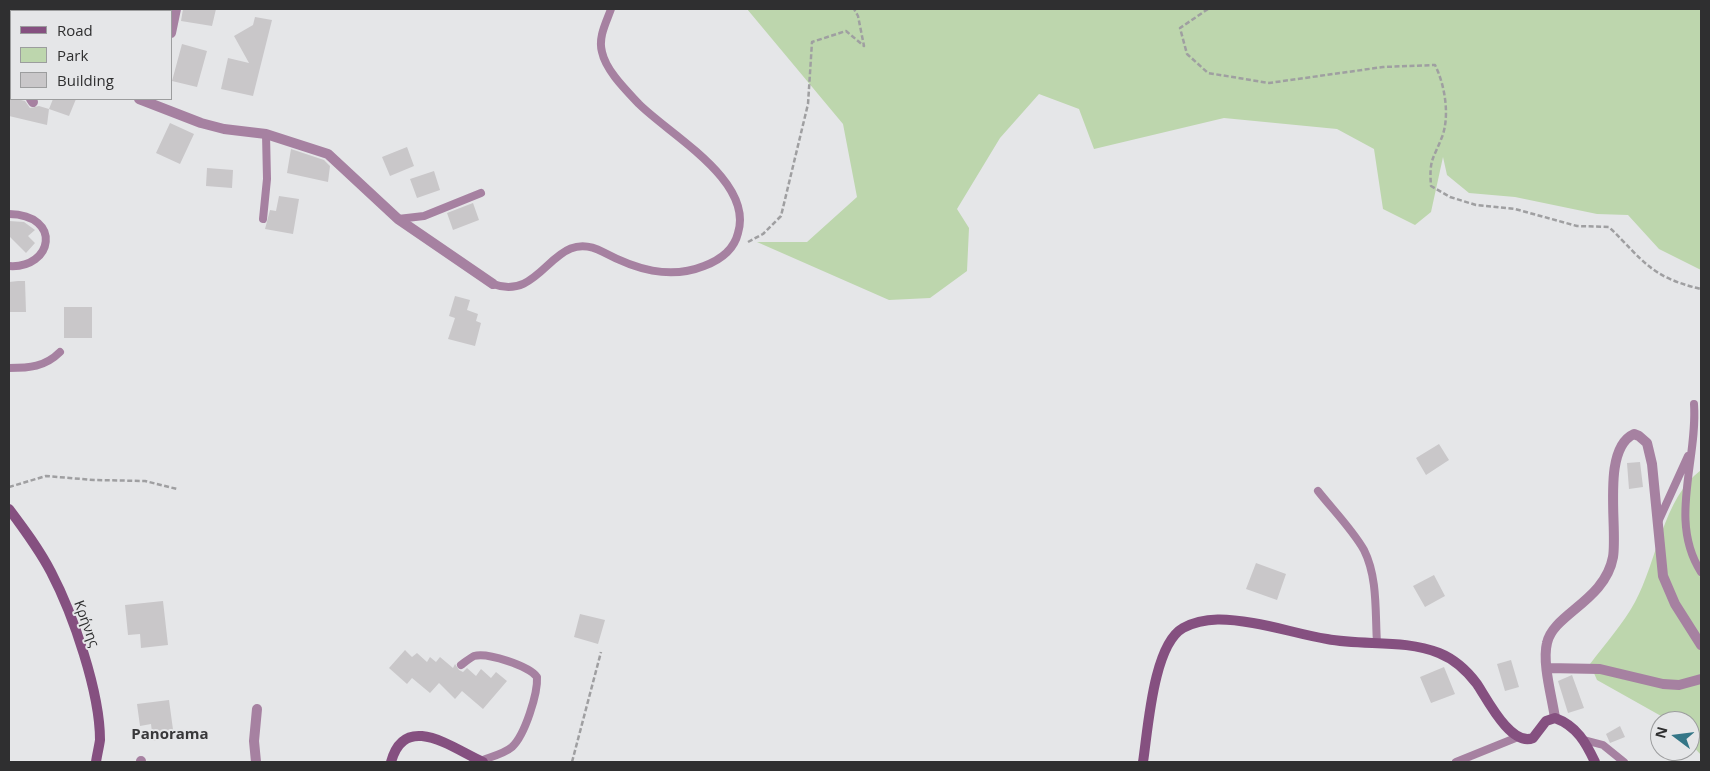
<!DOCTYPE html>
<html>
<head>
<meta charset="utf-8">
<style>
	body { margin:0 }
	#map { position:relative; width:1710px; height:771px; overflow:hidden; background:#e5e6e8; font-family:"Open Sans",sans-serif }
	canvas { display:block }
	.frame { position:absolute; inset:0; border:10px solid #2f2f30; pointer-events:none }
	.legend { position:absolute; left:10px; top:10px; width:162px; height:90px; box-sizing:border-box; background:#e5e6e8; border:1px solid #9c9d9e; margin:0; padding:6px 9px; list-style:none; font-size:15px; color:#2f2f30 }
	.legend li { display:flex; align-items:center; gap:10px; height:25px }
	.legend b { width:25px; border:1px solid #9c9d9e }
	.north { position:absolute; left:1650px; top:711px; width:50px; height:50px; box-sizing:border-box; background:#e5e6e8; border:1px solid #9c9d9e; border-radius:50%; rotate:285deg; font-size:14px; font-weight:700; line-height:20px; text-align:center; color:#2f2f30 }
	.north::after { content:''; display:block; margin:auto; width:18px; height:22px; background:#347687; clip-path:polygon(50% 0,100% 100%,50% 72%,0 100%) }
</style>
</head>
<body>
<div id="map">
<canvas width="1710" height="771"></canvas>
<div class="frame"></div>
<ul class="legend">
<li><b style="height:6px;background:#855080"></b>Road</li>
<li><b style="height:14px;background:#bdd6ad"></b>Park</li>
<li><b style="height:14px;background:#c9c7c9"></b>Building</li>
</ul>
<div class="north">N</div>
</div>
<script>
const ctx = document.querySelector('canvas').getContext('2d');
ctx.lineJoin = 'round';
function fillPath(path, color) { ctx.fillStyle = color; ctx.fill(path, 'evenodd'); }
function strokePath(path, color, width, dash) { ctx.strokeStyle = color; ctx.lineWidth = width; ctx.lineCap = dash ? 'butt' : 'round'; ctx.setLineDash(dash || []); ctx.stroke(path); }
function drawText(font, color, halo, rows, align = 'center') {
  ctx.font = font + ' "Open Sans",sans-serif'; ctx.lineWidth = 4; ctx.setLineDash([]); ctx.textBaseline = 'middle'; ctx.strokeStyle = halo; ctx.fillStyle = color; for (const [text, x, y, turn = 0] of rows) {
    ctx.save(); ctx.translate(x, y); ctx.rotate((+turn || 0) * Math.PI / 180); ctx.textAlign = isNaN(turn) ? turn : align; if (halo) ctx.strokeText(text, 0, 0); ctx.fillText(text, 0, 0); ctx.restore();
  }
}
const green = new Path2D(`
	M747 9H1701V270L1659 249 1628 215 1597 214 1515 197 1469 193 1447 175 1443 157 1431 212 1415 225 1383 209 1374 149 1337 129 1224 118 1094 149 1079 109 1039 94 1000 138 957 209 969 228 967 271 930 298 889 300 757 242H807L857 197 843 124Z
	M1701 470V755L1690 743V721H1670L1597 680 1590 664C1605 644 1623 624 1635 602 1657 562 1663 498 1701 470Z`);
const building = new Path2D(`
	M183 9H216L212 26 181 21Z
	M255 17 272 20 253 96 221 89 228 58 249 63 234 36 253 25Z
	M182 44 207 51 197 87 172 81Z
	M9 97 25 101 30 108 39 106 49 109 47 125 9 116Z
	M53 99H76L69 116 49 109Z
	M170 123 194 134 180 164 156 153Z
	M407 147 414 166 390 176 382 157Z
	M291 149 324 160 330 166 328 182 287 173Z
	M207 168 233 170 232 188 206 186Z
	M434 171 440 190 417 198 410 179Z
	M279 196 299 199 293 234 265 229 270 210 276 211Z
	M473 203 479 220 453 230 447 213Z
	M9 221 24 222 35 230 28 236 35 243 26 253 9 236Z
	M18 281H25L26 312H9V282Z
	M455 296 470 300 467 310 478 314 476 321 481 323 475 346 448 339 455 318 449 316Z
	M64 307H92V338H64Z
	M1439 444 1449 460 1426 475 1416 458Z
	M1640 462 1643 487 1629 489 1627 463Z
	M1256 563 1286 574 1277 600 1246 589Z
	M1434 575 1445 596 1425 607 1413 586Z
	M163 601 168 645 141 648 140 634 128 635 125 605Z
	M580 614 605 620 598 644 574 637Z
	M405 650 412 657 417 653 427 662 430 657 436 662 440 657 453 668 455 664 459 670 463 672 467 668 476 676 481 669 491 678 496 672 507 681 483 709 462 691 455 699 439 683 430 693 412 678 407 684 389 668Z
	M1511 660 1519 687 1505 691 1497 664Z
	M1444 667 1455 694 1431 703 1420 677Z
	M1572 675 1584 708 1568 713 1558 681Z
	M169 700 174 737 153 741 151 724 140 726 137 704Z
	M1620 726 1625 737 1610 743 1606 734Z`);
const path = new Path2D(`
	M1208 9 1180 28 1187 54 1208 73 1269 83 1383 67 1435 65C1445 85 1450 116 1442 137 1433 160 1429 159 1431 186L1450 197 1476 205 1515 209 1577 226 1609 227C1644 261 1650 277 1701 289
	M748 242 763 234 781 216 808 104 812 42 846 31 864 46 858 16 854 9
	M9 487 46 476 94 480 145 481 177 489
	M572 762 601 652`);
const lane = new Path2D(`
	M9 214C63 215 53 269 9 266
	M263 219 267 179 266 134
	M398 219 424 216 481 193
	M493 284C544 303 552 225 603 252 635 269 669 280 704 266 720 260 734 250 738 233 754 181 670 135 639 104 627 91 606 71 602 52 598 37 606 23 611 9
	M9 368C29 368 45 367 60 352
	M1694 404C1698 460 1668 521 1701 572
	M1318 491C1333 510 1352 529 1364 550 1378 578 1375 613 1377 643
	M1658 522 1688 456
	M461 665C465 662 470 658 474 656 487 652 529 666 537 677 538 693 525 735 512 747 504 754 490 757 480 761
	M1584 740 1603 745 1624 762
	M1456 762 1518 737`);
const street = new Path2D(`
	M81 11 82 9
	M171 33 176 9
	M9 46 11 47
	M9 71 11 75
	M31 99 33 102
	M139 99 201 123 224 129 266 134 328 154 398 219 493 284
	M1547 668 1600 669 1663 684 1679 685 1701 679
	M1555 718C1552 697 1542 663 1547 643 1553 614 1605 601 1613 557 1618 527 1601 449 1634 434L1639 436 1647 443 1652 464 1663 576 1675 604 1701 645
	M141 762V761
	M256 762 254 741 257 709`);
const secondary = new Path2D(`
	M9 509C24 529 39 549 51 572 73 614 100 692 100 740 99 747 97 755 96 762
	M391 762C405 711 452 748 483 762
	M1143 762C1148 730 1153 645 1183 628 1205 616 1230 619 1253 623 1278 627 1302 635 1327 639 1364 646 1404 639 1439 653 1454 659 1468 672 1477 684 1487 699 1511 747 1533 738L1546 721 1555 718C1577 726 1586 743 1595 762`);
const streetNames = [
	["Κρήνης",86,624,70]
];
const neighbourhoodNames = [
	["Panorama",170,735]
];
fillPath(green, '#bdd6ad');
fillPath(building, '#c9c7c9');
strokePath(path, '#9f9fa1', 2.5, [5, 2.5]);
strokePath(lane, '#a681a1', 8);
strokePath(street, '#a681a1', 10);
strokePath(secondary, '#855080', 10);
drawText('14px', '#2f2f30', '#e5e6e8', streetNames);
drawText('bold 15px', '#38383a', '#e5e6e8', neighbourhoodNames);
</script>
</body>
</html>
